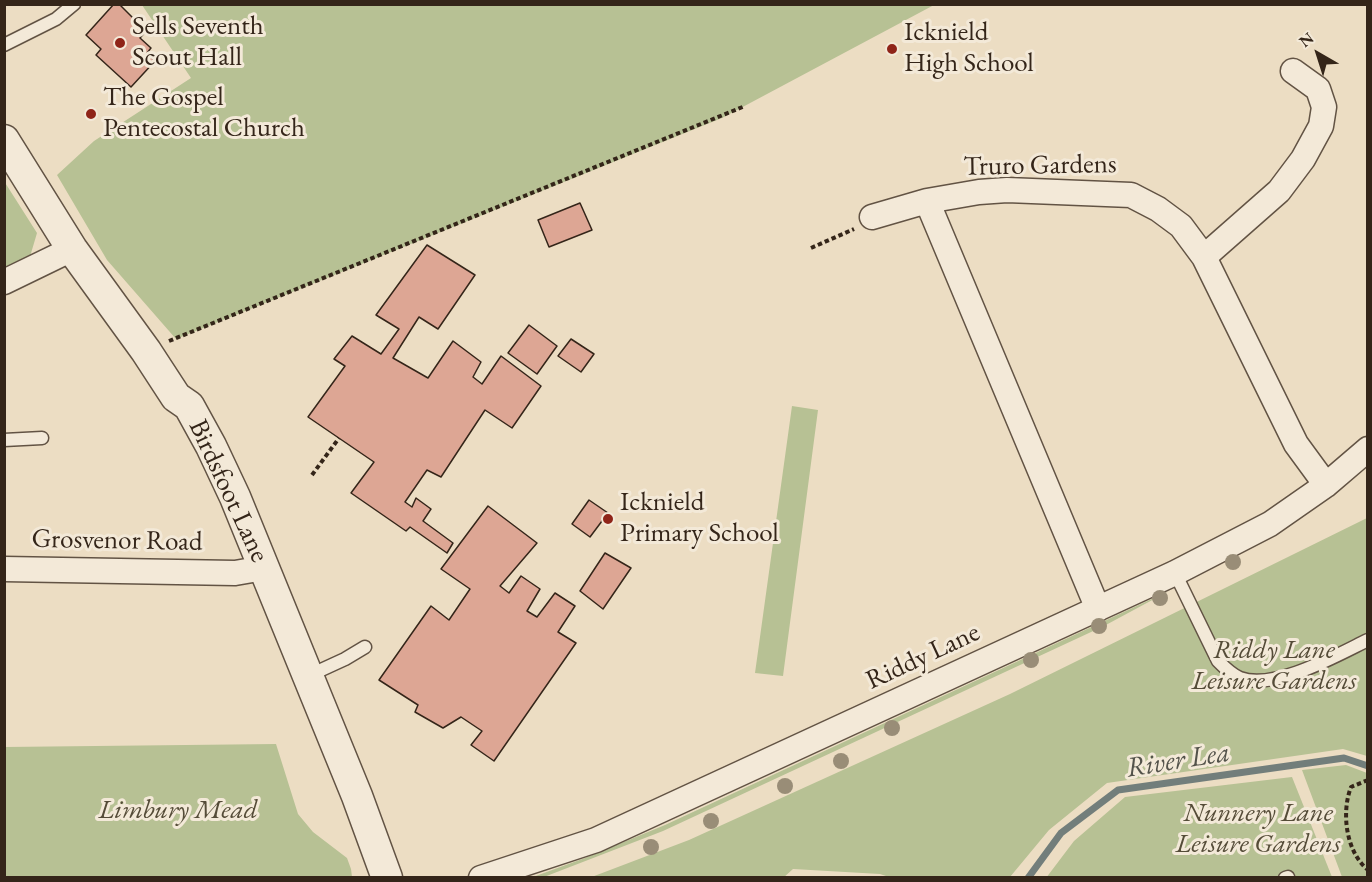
<!DOCTYPE html>
<html>
<head>
<meta charset="utf-8">
<style>
	body { margin:0 }
	#map { position:relative; width:1372px; height:882px; overflow:hidden; background:#ecddc3; font-family:"EB Garamond",serif }
	canvas { display:block }
	.frame { position:absolute; inset:0; border:6px solid #342519; pointer-events:none }
	.north { position:absolute; left:1288px; top:24px; width:60px; height:60px; -webkit-text-stroke:4px #f3e9d8; paint-order:stroke; rotate:321deg; font-size:16px; font-weight:700; line-height:24px; text-align:center; color:#342519 }
	.north::after { content:''; display:block; margin:auto; width:21px; height:27px; background:#342519; clip-path:polygon(50% 0,100% 100%,50% 72%,0 100%) }
</style>
</head>
<body>
<div id="map">
<canvas width="1372" height="882"></canvas>
<div class="frame"></div>
<div class="north">N</div>
</div>
<script>
const ctx = document.querySelector('canvas').getContext('2d');
ctx.lineJoin = 'round';
function fillPath(path, color) { ctx.fillStyle = color; ctx.fill(path, 'evenodd'); }
function strokePath(path, color, width, dash) { ctx.strokeStyle = color; ctx.lineWidth = width; ctx.lineCap = dash ? 'butt' : 'round'; ctx.setLineDash(dash || []); ctx.stroke(path); }
function drawText(font, color, halo, rows, align = 'center') {
  ctx.font = font + ' "EB Garamond",serif'; ctx.lineWidth = 6; ctx.setLineDash([]); ctx.textBaseline = 'middle'; ctx.strokeStyle = halo; ctx.fillStyle = color; for (const [text, x, y, turn = 0] of rows) {
    ctx.save(); ctx.translate(x, y); ctx.rotate((+turn || 0) * Math.PI / 180); ctx.textAlign = isNaN(turn) ? turn : align; if (halo) ctx.strokeText(text, 0, 0); ctx.fillText(text, 0, 0); ctx.restore();
  }
}
const green = new Path2D(`
	M142 5H934L722 118 176 339 107 260 57 175 94 141 191 78Z
	M4 181 37 233 29 260 4 272Z
	M792 406 818 410 783 676 755 673Z
	M1367 518V756L1343 749 1107 783 1049 830 1010 877 892 878 880 874 793 869 783 878H589L689 840 1010 694Z
	M1169 591 1104 626 663 831 544 877H533L585 858 665 825Z
	M276 744 298 814 313 832 347 858 351 869 352 877H5V747Z
	M1346 765 1367 773V877H1342L1302 770Z
	M1292 777 1332 877 1046 878 1074 841 1125 797Z`);
const stream = new Path2D(`
	M1028 878 1061 833 1118 790 1344 758 1368 766`);
const building = new Path2D(`
	M114 4H119L146 31 140 38 151 48 147 53 155 61 131 87 96 55 101 49 86 35Z
	M580 203 592 230 549 247 538 220Z
	M427 245 475 275 438 329 419 317 393 358 428 378 453 341 481 362 473 377 482 384 501 356 541 386 512 428 485 410 441 477 427 470 405 502 412 507 416 498 431 509 423 521 453 543 447 553 410 527 406 531 351 493 374 462 308 417 345 366 334 359 352 336 381 354 399 329 376 315Z
	M529 325 557 346 537 374 508 353Z
	M571 339 594 354 581 372 558 356Z
	M589 500 608 513 590 537 572 524Z
	M488 506 537 543 500 586 509 593 521 576 540 589 527 611 537 617 555 593 575 606 558 632 576 643 494 761 471 745 482 731 461 717 443 728 415 712 418 705 379 680 431 606 449 620 470 589 441 569Z
	M605 553 631 568 603 609 580 591Z`);
const path = new Path2D(`
	M811 248 854 229
	M169 341 745 106
	M312 475 339 438
	M1368 780 1351 787C1341 813 1346 852 1368 870`);
const service = new Path2D(`
	M4 45 56 19 74 4
	M4 440 42 438
	M1175 573 1218 661C1225 668 1232 675 1240 678 1274 691 1337 655 1368 640
	M308 676 345 659 365 647
	M1285 878 1288 877`);
const minor = new Path2D(`
	M872 217 927 201
	M1204 257 1279 191 1303 159 1321 126 1324 107 1318 89 1293 71
	M4 282 72 249
	M4 569 235 573 264 568
	M1098 609 927 201 979 192 1007 190 1131 195 1158 209 1181 226 1204 257 1296 444 1326 485
	M481 878 596 840 1175 573 1270 524 1326 485 1368 449`);
const tertiary = new Path2D(`
	M4 140 72 249 146 351 176 397 189 406 211 446 235 497 308 676 357 796 387 878`);
const trees = [
	[1233,562],
	[1160,598],
	[1099,626],
	[1031,660],
	[892,728],
	[841,761],
	[785,786],
	[711,821],
	[651,847]
];
const markers = [
	[120,43,6,"#8f2418"],
	[892,49,6,"#8f2418"],
	[91,114,6,"#8f2418"],
	[608,519,6,"#8f2418"]
];
const poiNames = [
	["Sells Seventh",132,27],
	["Scout Hall",132,58],
	["Icknield",904,33],
	["High School",904,64],
	["The Gospel",103,98],
	["Pentecostal Church",103,129],
	["Icknield",620,503],
	["Primary School",620,534]
];
const streetNames = [
	["Truro Gardens",1040,166,-1],
	["Birdsfoot Lane",228,491,65],
	["Grosvenor Road",117,541,1],
	["Riddy Lane",923,657,-25]
];
const parkNames = [
	["Riddy Lane",1274,651],
	["Leisure Gardens",1274,682],
	["Limbury Mead",178,811],
	["Nunnery Lane",1258,814],
	["Leisure Gardens",1258,845]
];
const waterNames = [
	["River Lea",1178,761,-9]
];
fillPath(green, '#b7c194');
strokePath(stream, '#727e7b', 7);
fillPath(building, '#dda694');
strokePath(building, '#342519', 1.5);
strokePath(service, '#625344', 15);
strokePath(minor, '#625344', 27);
strokePath(tertiary, '#625344', 33);
strokePath(path, '#342519', 4, [4.5, 3]);
strokePath(service, '#f3e9d8', 12);
strokePath(minor, '#f3e9d8', 24);
strokePath(tertiary, '#f3e9d8', 30);
ctx.fillStyle = '#998d77';
for (const [x, y] of trees) { ctx.beginPath(); ctx.arc(x, y, 8, 0, 2 * Math.PI); ctx.fill(); }
for (const [x, y, r, color] of markers) { const dot = new Path2D(); dot.arc(x, y, r, 0, 2 * Math.PI); ctx.fillStyle = color; ctx.fill(dot); strokePath(dot, '#f3e9d8', 2); }
drawText('27px', '#342519', '#f3e9d8', poiNames, 'left');
drawText('27px', '#342519', '#f3e9d8', streetNames);
drawText('italic 27px', '#554c38', '#f3e9d8', parkNames);
drawText('italic 28px', '#53524a', '#f3e9d8', waterNames);
</script>
</body>
</html>
